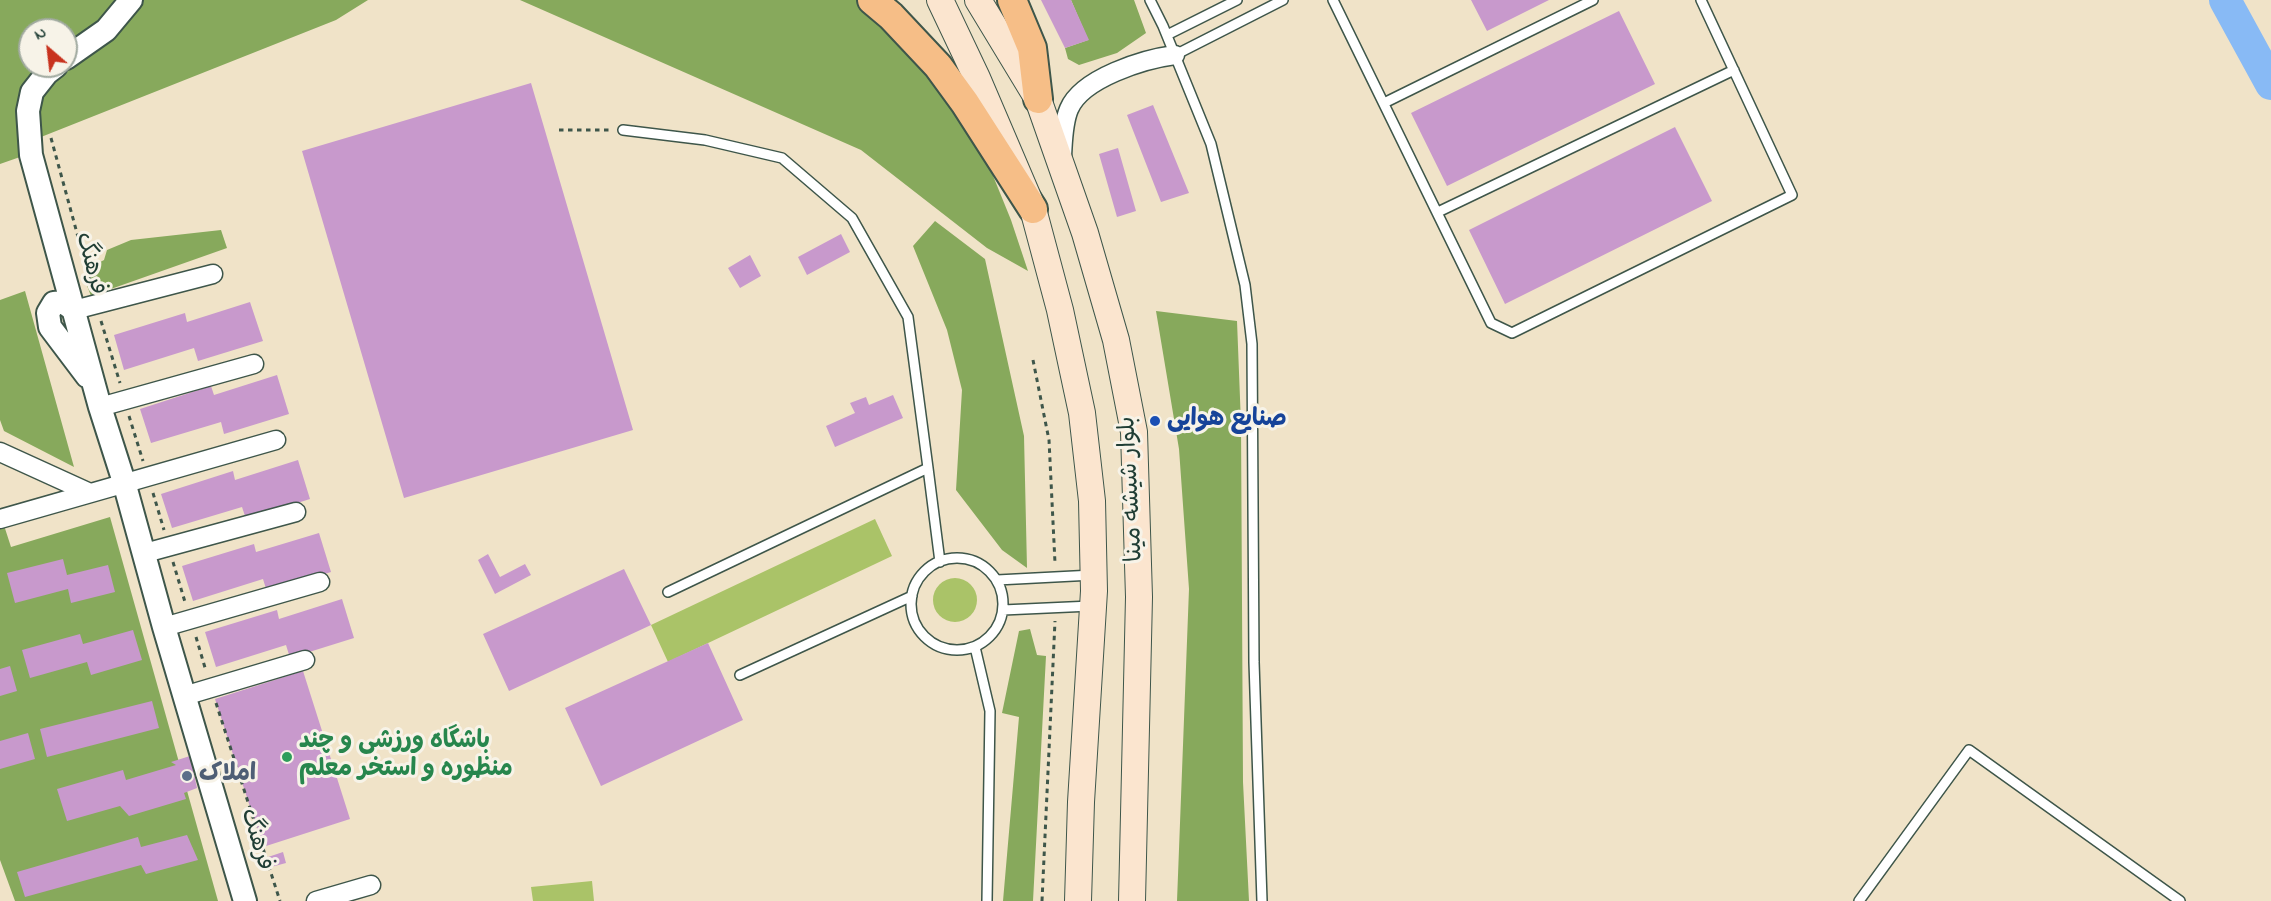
<!DOCTYPE html>
<html>
<head>
<meta charset="utf-8">
<style>
	body { margin:0 }
	#map { position:relative; width:2271px; height:901px; overflow:hidden; background:#f0e3c8; font-family:"Indie Flower",sans-serif }
	canvas { display:block }
	.north { position:absolute; left:18px; top:18px; width:60px; height:60px; box-sizing:border-box; background:#f7f3e8; border:2px solid #a1aaa0; border-radius:50%; rotate:332deg; font-size:16px; font-weight:700; line-height:24px; text-align:center; color:#1f3d34 }
	.north::after { content:''; display:block; margin:auto; width:21px; height:27px; background:#c8321e; clip-path:polygon(50% 0,100% 100%,50% 72%,0 100%) }
</style>
</head>
<body>
<div id="map">
<canvas width="2271" height="901"></canvas>
<div class="north">N</div>
</div>
<script>
const ctx = document.querySelector('canvas').getContext('2d');
ctx.lineJoin = 'round';
function fillPath(path, color) { ctx.fillStyle = color; ctx.fill(path, 'evenodd'); }
function strokePath(path, color, width, dash) { ctx.strokeStyle = color; ctx.lineWidth = width; ctx.lineCap = dash ? 'butt' : 'round'; ctx.setLineDash(dash || []); ctx.stroke(path); }
function drawText(font, color, halo, rows, align = 'center') {
  ctx.font = font + ' "Indie Flower","Playpen Sans Arabic",sans-serif'; ctx.lineWidth = 6; ctx.setLineDash([]); ctx.textBaseline = 'middle'; ctx.strokeStyle = halo; ctx.fillStyle = color; for (const [text, x, y, turn = 0] of rows) {
    ctx.save(); ctx.translate(x, y); ctx.rotate((+turn || 0) * Math.PI / 180); ctx.textAlign = isNaN(turn) ? turn : align; if (halo) ctx.strokeText(text, 0, 0); ctx.fillText(text, 0, 0); ctx.restore();
  }
}
const green = new Path2D(`
	M875 519 892 556 668 662 651 625Z
	M933 600a22 22 0 1 1 44 0a22 22 0 1 1-44 0Z
	M592 881 594 901H533L531 887Z`);
const forest = new Path2D(`
	M0 0H118L114 11 66 48V30H30V66H45L19 127 20 157 0 164Z
	M139 0H368L336 20 36 139 35 134 43 92Z
	M520 0H858L914 50 985 156 1011 220 1028 271 987 248 861 150Z
	M1071 0H1134L1146 33 1117 53 1079 65 1068 59 1065 48 1088 40Z
	M935 221 985 259 1024 436 1027 568 1002 550 956 490 962 390 947 330 913 246Z
	M221 230 227 248 91 296 84 278 89 268 104 260 107 250 131 240Z
	M25 291 74 467 4 431 0 420V300Z
	M1156 311 1237 321 1241 424 1243 782 1249 901H1177L1189 589 1179 449Z
	M0 513 11 547 110 517 218 901H15L0 860Z
	M1030 629 1037 655 1046 656 1033 901H1003L1019 717 1002 713 1019 631Z`);
const river = new Path2D(`
	M2225 0 2271 84`);
const building = new Path2D(`
	M1041 0H1071L1089 40 1065 48Z
	M1471 0H1549L1487 31Z
	M1619 11 1655 84 1447 186 1411 113Z
	M531 83 633 430 404 498 302 151Z
	M1153 105 1189 193 1161 202 1127 115Z
	M1675 127 1712 201 1505 304 1469 230Z
	M1118 148 1136 211 1117 217 1099 154Z
	M841 234 850 252 807 275 798 257Z
	M750 255 761 276 740 288 728 268Z
	M250 302 263 341 198 361 194 348 124 370 114 335 185 313 187 322Z
	M277 375 289 414 224 434 221 422 151 443 140 409 211 386 214 395Z
	M893 395 903 418 835 447 826 426 855 413 850 403 866 397 869 405Z
	M298 460 310 499 246 519 242 507 172 528 161 494 233 471 235 480Z
	M319 533 331 572 267 592 263 579 193 601 182 566 254 544 256 552Z
	M488 554 500 577 525 564 531 575 495 594 478 560Z
	M63 559 67 575 108 565 115 592 71 603 68 589 15 603 7 573Z
	M624 569 651 625 509 691 483 634Z
	M342 599 354 638 290 658 286 645 216 667 205 632 277 610 279 619Z
	M133 630 142 660 91 675 87 662 30 678 22 650 80 634 83 644Z
	M708 643 743 720 601 786 565 708Z
	M10 666 17 691 0 696V669Z
	M303 671 350 819 263 847 215 699Z
	M152 701 159 728 47 757 40 729Z
	M28 733 35 759 0 769V741Z
	M190 756 197 788 184 793 186 799 129 816 120 806 67 821 57 789 123 770 126 780 176 765 171 762Z
	M187 835 198 860 146 874 141 865 25 897 17 872 138 837 141 847Z
	M283 852 286 863 271 867 268 857Z`);
const path = new Path2D(`
	M559 130H610
	M51 138 92 288
	M101 321 120 383
	M1033 360 1049 440 1055 563
	M129 416 143 461
	M153 493 164 530
	M173 562 185 602
	M196 637 206 671
	M216 703 280 901
	M1042 901 1055 621`);
const service = new Path2D(`
	M1150 0 1163 26 1211 144 1245 285 1252 344 1254 662 1262 901
	M1333 0 1491 323 1512 333 1792 195 1701 0
	M1167 35 1237 0
	M1175 55 1283 0
	M1384 103 1593 0
	M623 130 705 140 782 158 852 218 908 317 928 468
	M1438 212 1734 70
	M911 604a46 46 0 1 1 92 0a46 46 0 1 1-92 0Z
	M997 580 1093 575
	M668 592 928 468 940 562
	M1003 610 1091 606
	M975 647 990 711 987 901
	M740 675 912 596
	M1859 901 1969 750 2180 901`);
const minor = new Path2D(`
	M1062 156C1063 141 1063 123 1069 109 1082 78 1144 59 1175 55
	M74 310 213 274
	M100 407 254 364
	M0 452 90 493
	M0 519 276 440
	M145 553 296 512
	M164 627 320 582
	M184 696 305 660
	M316 901 371 885`);
const tertiary = new Path2D(`
	M66 58 106 30 131 0
	M56 66 47 73 32 92 28 111 31 155 100 407 124 482 164 627 245 901
	M74 310 63 302 54 303 48 313 50 327 87 376`);
const secondary = new Path2D(`
	M940 0 977 78 1033 209 1060 310 1082 413 1092 501 1094 591 1081 802 1078 901
	M978 0 1038 99 1085 233 1116 340 1134 432 1139 597 1132 901`);
const trunk = new Path2D(`
	M872 0 891 16 938 66 965 103 1033 209
	M1012 0 1032 48 1038 99`);
const markers = [
	[1155,421,6,"#1a4fb4"],
	[287,757,6,"#2e9e5b"],
	[187,776,6,"#5c6f8a"]
];
const streetNames = [
	["فرهنگ",89,264,75],
	["بلوار شیشه مینا",1133,489,-93],
	["فرهنگ",255,840,73]
];
const transitNames = [
	["صنایع هوایی",1167,421]
];
const leisureNames = [
	["باشگاه ورزشی و چند",299,743],
	["منظوره و استخر معلم",299,771]
];
const serviceNames = [
	["املاک",199,776]
];
fillPath(green, '#aac368');
fillPath(forest, '#87a95c');
strokePath(river, '#88baf5', 32);
fillPath(building, '#c899cc');
strokePath(service, '#3e564a', 12);
strokePath(minor, '#3e564a', 21);
strokePath(tertiary, '#3e564a', 26);
strokePath(secondary, '#3e564a', 28);
strokePath(trunk, '#3e564a', 32);
strokePath(path, '#3e564a', 3, [4.5, 4.5]);
strokePath(service, '#fff', 9);
strokePath(minor, '#fff', 18);
strokePath(tertiary, '#fff', 22);
strokePath(secondary, '#fbe5cf', 26);
strokePath(trunk, '#f6be87', 28);
for (const [x, y, r, color] of markers) { const dot = new Path2D(); dot.arc(x, y, r, 0, 2 * Math.PI); ctx.fillStyle = color; ctx.fill(dot); strokePath(dot, '#f7f3e8', 2); }
drawText('24px', '#1f3d34', '#f7f3e8', streetNames);
drawText('bold 24px', '#164399', '#f7f3e8', transitNames, 'left');
drawText('bold 24px', '#27864d', '#f7f3e8', leisureNames, 'left');
drawText('bold 24px', '#4e5e75', '#f7f3e8', serviceNames, 'left');
</script>
</body>
</html>
